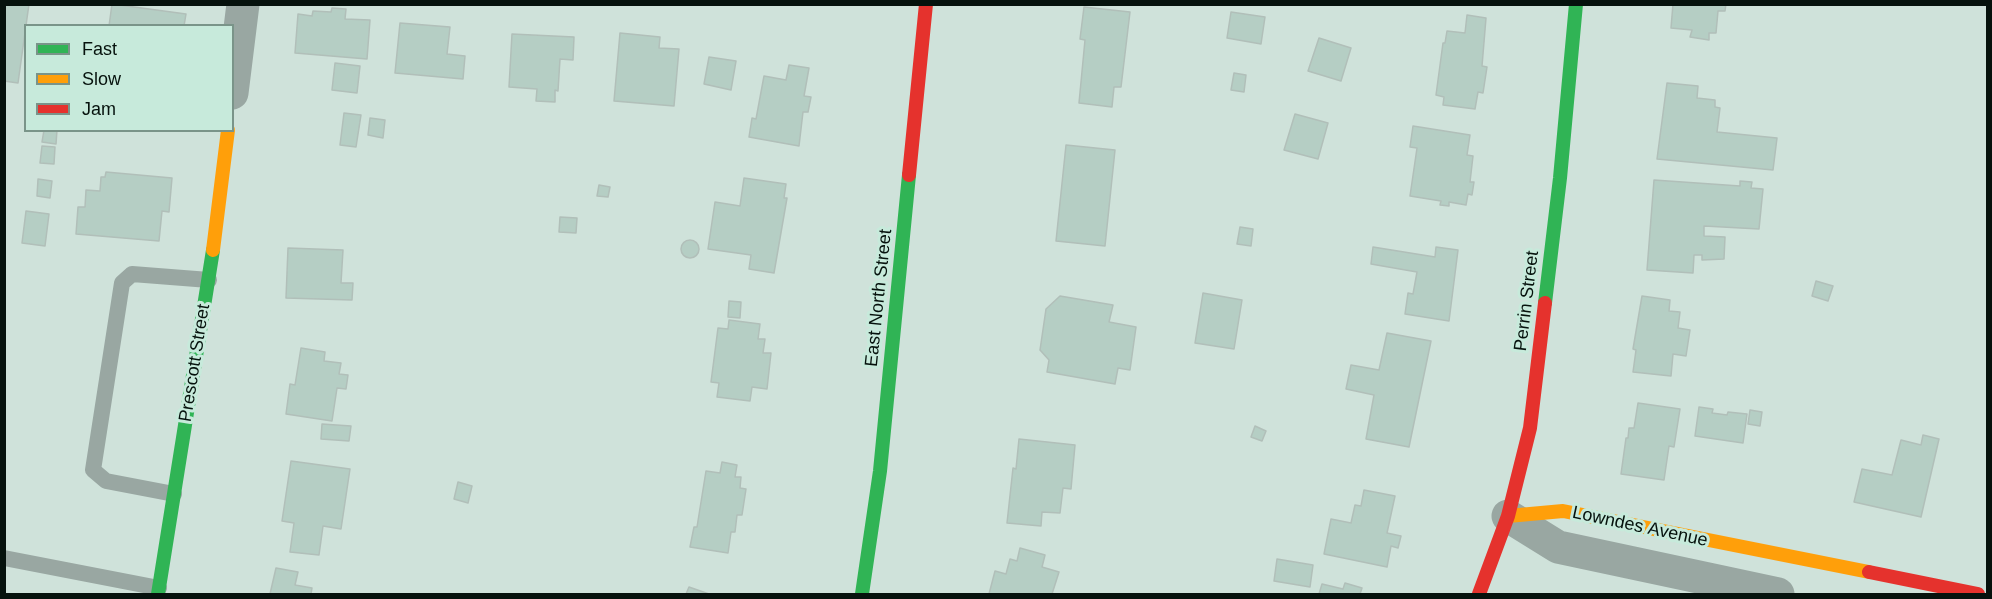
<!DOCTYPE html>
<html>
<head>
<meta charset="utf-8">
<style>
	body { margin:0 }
	#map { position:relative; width:1992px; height:599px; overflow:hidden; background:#cfe2da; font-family:Arial,sans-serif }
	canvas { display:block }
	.frame { position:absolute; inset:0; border:6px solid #06120d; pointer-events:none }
	.legend { position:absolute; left:24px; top:24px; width:210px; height:108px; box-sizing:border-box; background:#c7eadb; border:2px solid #7a9489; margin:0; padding:8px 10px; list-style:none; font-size:18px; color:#06120d }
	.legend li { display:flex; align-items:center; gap:12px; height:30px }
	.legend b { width:30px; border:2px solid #7a9489 }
</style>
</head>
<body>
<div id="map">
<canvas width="1992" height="599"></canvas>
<div class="frame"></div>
<ul class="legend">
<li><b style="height:8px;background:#30b455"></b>Fast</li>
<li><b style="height:8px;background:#ff9f0a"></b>Slow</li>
<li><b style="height:8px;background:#e5322d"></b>Jam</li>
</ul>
</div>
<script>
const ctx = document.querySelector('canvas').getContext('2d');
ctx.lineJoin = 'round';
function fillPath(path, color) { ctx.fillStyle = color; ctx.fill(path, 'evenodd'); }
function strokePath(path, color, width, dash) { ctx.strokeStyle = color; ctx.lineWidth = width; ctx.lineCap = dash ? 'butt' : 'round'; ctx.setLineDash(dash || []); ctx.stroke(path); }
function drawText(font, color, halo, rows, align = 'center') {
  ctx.font = font + ' Arial,sans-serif'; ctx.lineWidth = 6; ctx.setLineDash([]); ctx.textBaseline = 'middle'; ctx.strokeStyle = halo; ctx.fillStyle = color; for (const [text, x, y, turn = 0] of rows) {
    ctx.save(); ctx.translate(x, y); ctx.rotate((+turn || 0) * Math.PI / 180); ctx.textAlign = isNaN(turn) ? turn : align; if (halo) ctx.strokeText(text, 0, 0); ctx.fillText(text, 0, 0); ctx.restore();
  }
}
const building = new Path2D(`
	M4 4H29L18 83 4 81Z
	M112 4 186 14 184 26H109Z
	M1673 4H1726L1725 11H1718L1716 33H1709V40L1690 37 1692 30 1671 28Z
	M1084 7 1130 12 1121 87H1114L1112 107 1079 103 1085 40 1080 39Z
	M332 8 346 9 345 19 370 20 367 59 295 53 298 14 312 16 313 11 331 12Z
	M1231 12 1265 17 1261 44 1227 38Z
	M1467 15 1486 18 1482 66 1487 67 1483 93 1478 92 1475 109 1443 105 1444 97 1436 95 1443 43H1445L1447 31 1465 33Z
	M400 23 450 27 447 54 465 56 463 79 395 73Z
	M620 33 660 37 659 48 679 49 674 106 614 101Z
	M512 34 574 37 573 60 560 59 558 91 555 90V102L536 101 537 89 509 87Z
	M1319 38 1351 48 1341 81 1308 71Z
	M709 57 736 61 731 90 704 84Z
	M335 63 360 66 357 93 332 90Z
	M789 65 809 68 804 96 811 97 808 112H803L799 146 749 137 752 118 756 119 764 76 786 80Z
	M1234 73 1246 75 1244 92 1231 90Z
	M1667 83 1698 86 1697 98 1715 100V107L1720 108 1717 132 1777 138 1773 170 1657 159Z
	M344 113 361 115 356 147 340 145Z
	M1295 114 1328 123 1318 159 1284 150Z
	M370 118 385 120 383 138 368 135Z
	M1413 126 1470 135 1467 155 1473 156 1470 182H1474L1472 195 1468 194 1466 205 1449 202V206L1440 205 1441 201 1410 196 1417 148 1410 147Z
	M44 130H57L56 144 42 142Z
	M1066 145 1115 150 1105 246 1056 241Z
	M42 146 55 147 54 164 40 163Z
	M106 172 172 178 169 212 162 211 159 241 76 234 78 207H85L86 190 100 191 101 177H105Z
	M744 178 786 184 784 198H787L774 273 749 269 751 255 708 249 715 202 740 206Z
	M38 179 52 181 50 198 37 196Z
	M1654 180 1740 186V181L1752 182 1751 188 1763 189 1759 229 1704 226V236L1725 237 1724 259 1702 260V255H1694L1693 273 1647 270Z
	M599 185 610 187 608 197 597 196Z
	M26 211 49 214 45 246 22 243Z
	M560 217 577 218 576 233 559 232Z
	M1240 227 1253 229 1251 246 1237 244Z
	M681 249a9 9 0 1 1 18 0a9 9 0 1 1-18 0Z
	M1373 247 1435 257 1436 247 1458 250 1449 321 1405 314 1408 293 1413 294 1417 272 1371 264Z
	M288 248 343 250 341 283H353L352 300 286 298Z
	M1816 281 1833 286 1828 301 1812 296Z
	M1203 293 1242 300 1234 349 1195 343Z
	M1060 296 1113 305 1109 322 1136 327 1130 370 1118 368 1115 384 1047 372 1049 360 1040 350 1046 309Z
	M1642 296 1670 300 1669 311 1680 312 1678 328 1690 330 1686 356 1673 354 1671 376 1633 372 1636 350 1633 349Z
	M729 301 741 302 740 318 728 317Z
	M729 320 760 324 758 339H765L763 353H771L767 389 752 387 750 401 717 397 719 383 711 382 718 328 728 329Z
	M1387 333 1431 341 1409 447 1366 439 1374 395 1346 389 1351 365 1379 370Z
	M301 348 325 352 324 361 341 363 339 374 348 375 346 389 337 388 332 421 286 414 290 384 295 385Z
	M1638 403 1680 409 1674 447 1669 446 1664 480 1621 474 1626 438H1628L1629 428H1634Z
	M1699 407 1713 409 1712 413 1727 415 1728 412 1747 414 1743 443 1695 436Z
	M1750 410 1762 412 1760 426 1748 424Z
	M322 424 351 426 349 441 321 439Z
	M1255 426 1266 431 1262 441 1251 437Z
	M1923 435 1939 439 1921 517 1854 502 1862 469 1892 475 1901 440 1921 445Z
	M1019 439 1075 445 1071 489 1063 488 1060 513 1042 512 1041 526 1007 523 1013 468 1016 469Z
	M291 461 350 469 341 529 323 526 319 555 290 552 294 523 282 521Z
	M722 462 737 465 735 477H741L740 488 746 489 742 515H737L735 532H731L728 553 690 547 694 527H697L706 471 720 473Z
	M458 482 472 486 468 503 454 499Z
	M1364 490 1395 496 1387 533 1401 536 1398 548 1391 546 1387 567 1324 554 1331 519 1351 523 1355 505 1361 506Z
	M1020 548 1045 555 1042 567 1059 572 1052 594H989L995 571 1006 574 1010 559 1017 561Z
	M1277 559 1313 565 1310 587 1274 581Z
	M276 568 298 572 295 585 312 588 311 594H270Z
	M1345 583 1362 588 1360 594H1319L1322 584 1343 589Z
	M689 587 709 594H686Z`);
const lane = new Path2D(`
	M174 494 106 481 93 470 122 283 132 274 209 280
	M4 558 159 588`);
const street = new Path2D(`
	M232 93 243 4
	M1508 516 1558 547 1778 594`);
const fast = new Path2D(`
	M1545 303 1560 178 1576 4
	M158 594 213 250
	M862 594 880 471 909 175`);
const slow = new Path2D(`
	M213 250 228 130
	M1508 516 1563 511 1869 572`);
const jam = new Path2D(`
	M909 175 926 4
	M1869 572 1978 594
	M1479 594 1508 516 1530 428 1545 303`);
const streetNames = [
	["East North Street",879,298,-84],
	["Perrin Street",1527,301,-83],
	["Prescott Street",195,363,-81],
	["Lowndes Avenue",1640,527,12]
];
fillPath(building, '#b5cec4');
strokePath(building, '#b1bfb9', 1.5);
strokePath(lane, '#99a7a2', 16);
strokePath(street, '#99a7a2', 33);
strokePath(fast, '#30b455', 14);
strokePath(slow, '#ff9f0a', 14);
strokePath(jam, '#e5322d', 14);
drawText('18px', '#06120d', '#c7eadb', streetNames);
</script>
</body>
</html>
